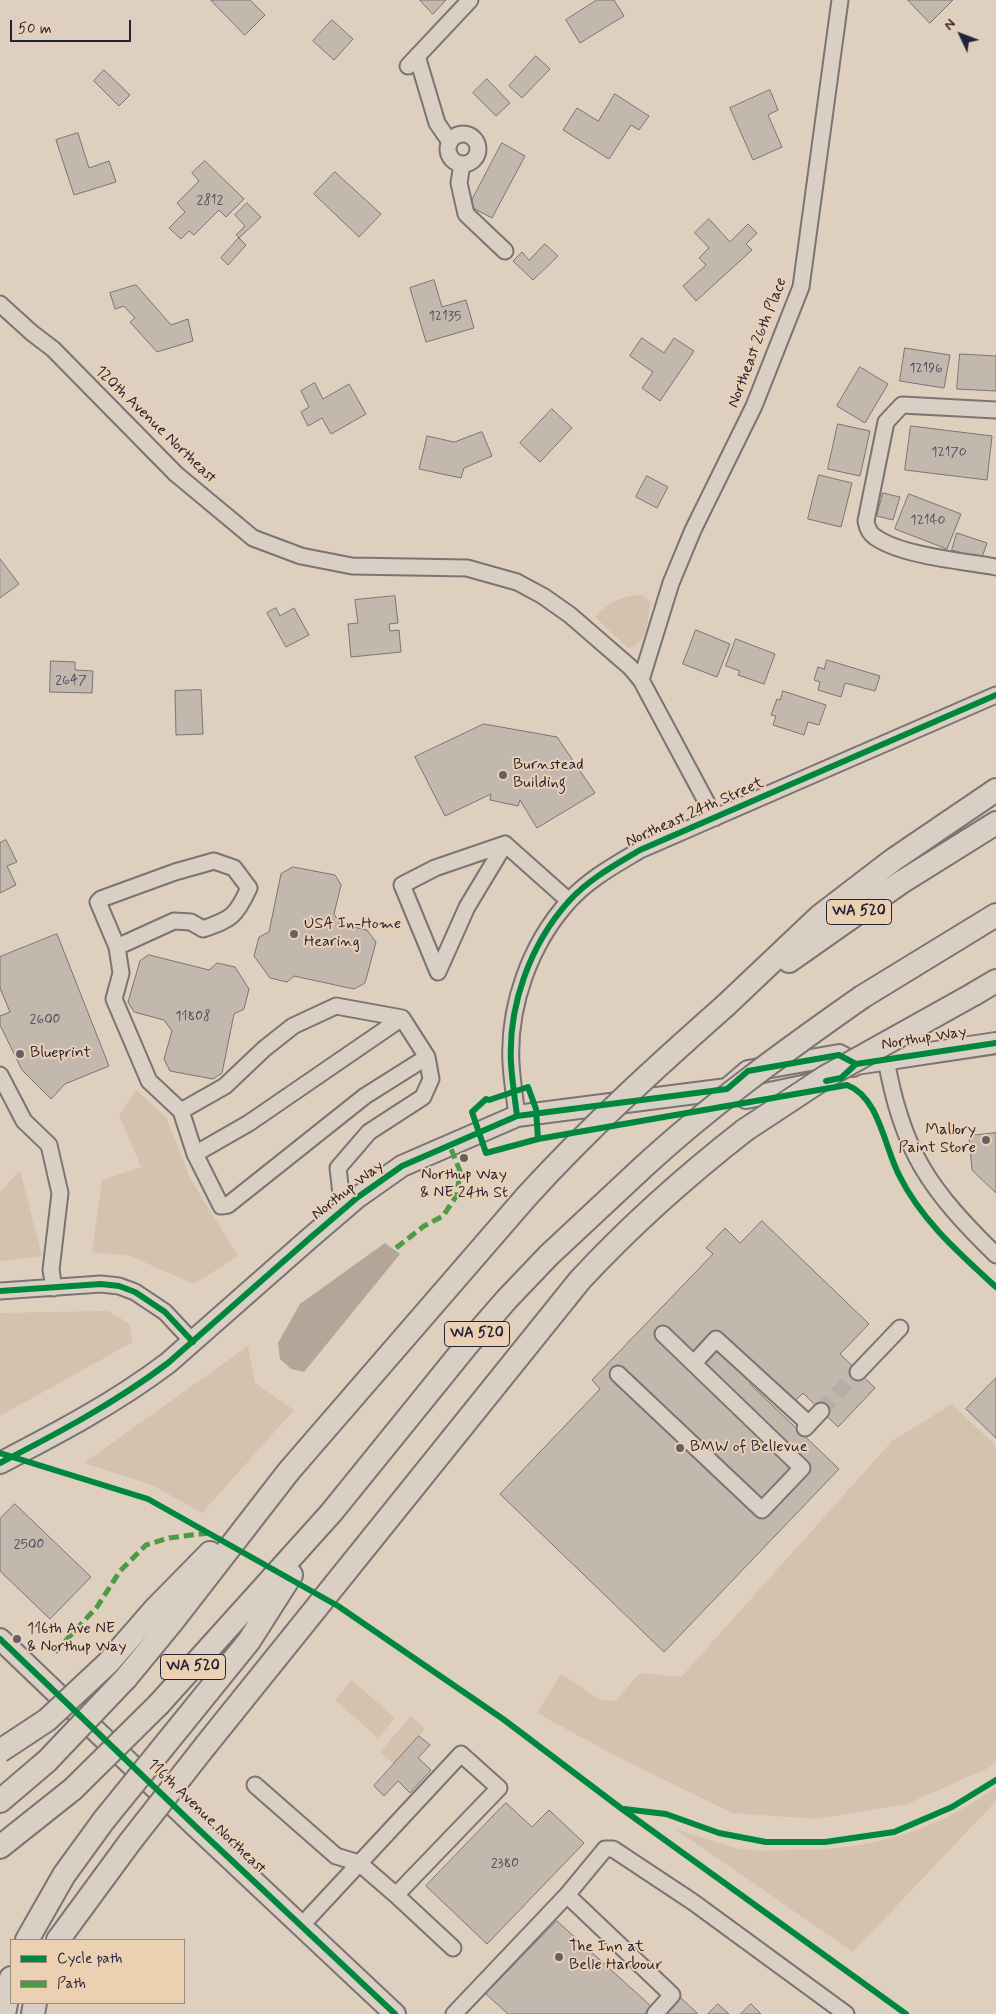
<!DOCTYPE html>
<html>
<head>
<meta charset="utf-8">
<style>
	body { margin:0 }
	#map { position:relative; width:996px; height:2014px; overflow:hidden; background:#decfbf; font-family:Mynerve,sans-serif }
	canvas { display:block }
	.legend { position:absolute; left:10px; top:1939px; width:175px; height:65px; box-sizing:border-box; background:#ebd0b2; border:1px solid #9b8a82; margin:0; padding:6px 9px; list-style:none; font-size:15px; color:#22223b }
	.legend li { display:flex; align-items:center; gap:10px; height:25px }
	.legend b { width:25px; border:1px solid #9b8a82 }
	.north { position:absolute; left:936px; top:10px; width:50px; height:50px; -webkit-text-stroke:4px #ebd0b2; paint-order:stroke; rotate:313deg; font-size:14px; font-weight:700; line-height:20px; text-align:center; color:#22223b }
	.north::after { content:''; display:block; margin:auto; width:18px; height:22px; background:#22223b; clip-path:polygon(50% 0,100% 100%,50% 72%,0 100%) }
	.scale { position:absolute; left:10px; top:20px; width:121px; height:22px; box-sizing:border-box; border:2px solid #22223b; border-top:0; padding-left:6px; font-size:15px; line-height:18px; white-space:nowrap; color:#22223b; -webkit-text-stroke:4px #ebd0b2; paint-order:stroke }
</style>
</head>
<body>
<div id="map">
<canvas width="996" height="2014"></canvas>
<ul class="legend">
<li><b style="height:6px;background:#00873e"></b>Cycle path</li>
<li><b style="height:6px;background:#4d9b45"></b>Path</li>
</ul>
<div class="north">N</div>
<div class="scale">50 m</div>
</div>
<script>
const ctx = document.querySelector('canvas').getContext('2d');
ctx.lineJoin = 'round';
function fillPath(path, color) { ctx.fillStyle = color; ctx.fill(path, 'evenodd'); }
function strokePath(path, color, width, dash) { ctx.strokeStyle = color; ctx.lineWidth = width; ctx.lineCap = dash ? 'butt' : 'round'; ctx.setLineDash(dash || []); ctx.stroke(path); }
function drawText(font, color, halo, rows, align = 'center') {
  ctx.font = font + ' Mynerve,sans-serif'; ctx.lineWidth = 4; ctx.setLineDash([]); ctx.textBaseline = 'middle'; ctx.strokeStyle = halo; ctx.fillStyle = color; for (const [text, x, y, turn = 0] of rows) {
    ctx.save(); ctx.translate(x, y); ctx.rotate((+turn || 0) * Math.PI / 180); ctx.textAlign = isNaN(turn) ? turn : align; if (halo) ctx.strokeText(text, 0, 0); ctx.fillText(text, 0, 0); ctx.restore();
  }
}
const green = new Path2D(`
	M642 595 651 602C647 619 648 645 628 648L595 617C609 602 621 596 642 595Z
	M136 1090 166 1117 190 1178 238 1256 194 1284 130 1256 92 1252 102 1180 141 1167 119 1115Z
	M20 1170 42 1256 0 1261V1192Z
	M107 1311 129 1323 133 1342 0 1416V1313Z
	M248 1346 255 1383 294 1410 202 1513 152 1485 84 1463Z
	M952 1404 996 1446V1762L988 1768 907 1804 816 1819 732 1813 612 1754 537 1713 561 1674 599 1699 615 1701 640 1673 681 1677 892 1441Z
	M352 1680 395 1718 378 1738 335 1700Z
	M411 1716 425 1729 394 1764 380 1752Z
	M996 1787V1801L853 1952 675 1829C698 1835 724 1847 748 1850 761 1851 776 1850 790 1850 866 1851 933 1833 996 1787Z`);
const water = new Path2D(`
	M385 1243 400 1254 304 1372 291 1369 280 1359 278 1343 300 1304Z`);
const building = new Path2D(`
	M211 0H250L265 15 245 35Z
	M420 0H446L433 14Z
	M597 0H614L624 16 580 43 566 20Z
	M908 0H953L930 23Z
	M332 20 353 39 334 60 313 41Z
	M536 56 550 69 522 98 509 86Z
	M104 70 130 95 119 106 94 81Z
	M487 79 510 103 496 116 473 93Z
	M770 90 778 110 768 115 782 147 753 160 730 108Z
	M615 94 649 116 639 130 631 125 609 159 563 130 577 108 598 121Z
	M78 133 89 168 109 161 116 182 74 195 56 140Z
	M502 143 525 156 492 218 469 206Z
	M205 161 244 199 226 217 219 210 194 235 189 231 181 239 169 228 185 212 177 203 199 181 192 173Z
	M335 172 381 214 359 237 314 194Z
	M247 203 261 217 239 238 236 235 245 226 235 215Z
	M709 219 730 242 748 224 757 233 746 244 752 250 696 301 683 286 706 265 699 258 709 248 695 233Z
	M239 238 246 245 228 265 221 258Z
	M545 244 558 256 533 280 513 261 522 252 529 260Z
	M434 280 442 307 466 300 474 328 426 342 410 288Z
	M136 285 171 325 188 319 193 341 157 352 130 322 135 318 124 306 115 309 110 293Z
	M642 338 664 353 674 338 694 351 660 401 642 388 653 372 630 356Z
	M905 348 950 355 944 388 900 381Z
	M960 354 996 356V391L957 389Z
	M860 367 888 384 865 423 837 406Z
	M315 383 323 399 349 384 366 414 331 434 322 418 308 426 301 412 309 407 301 391Z
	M552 409 572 428 540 462 520 443Z
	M838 424 870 431 860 476 828 469Z
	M911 426 992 436 987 480 905 470Z
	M482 432 492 456 464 468 461 478 419 469 427 436 454 442Z
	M819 475 852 483 841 527 808 519Z
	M647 476 668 487 657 508 636 497Z
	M883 493 900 497 893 520 877 516Z
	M909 494 961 514 947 549 895 529Z
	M957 533 987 543 981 560 952 550Z
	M0 559 19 584 0 598Z
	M395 596 398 623 389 624 390 631 399 630 401 652 351 657 348 624 358 623 355 600Z
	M276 608 280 616 294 608 309 635 286 647 267 613Z
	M696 630 730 644 717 677 683 664Z
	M736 639 775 654 764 684 738 675 740 671 726 666Z
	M827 660 880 676 875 691 845 683 841 697 818 690 820 682 814 680 818 667 824 669Z
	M51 661 75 662V670L93 671 92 693 50 692Z
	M201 690 203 734 176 735 175 691Z
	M783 691 826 705 819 725 808 722 804 735 773 725 776 716 771 715 777 699 780 700Z
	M484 724 557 737 595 793 537 828 520 800 518 806 490 800 491 794 445 816 415 757Z
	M6 840 17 862 7 866 16 885 0 893V843Z
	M293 867 335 875 341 885 334 914 340 924 367 930 376 942 365 983 354 989 294 976 287 982 270 978 254 956 259 937 269 932 281 874Z
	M57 934 109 1066 65 1084 51 1099 22 1070 0 1025V1016L10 1012 0 988V957Z
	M149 955 209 970 217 963 235 967 249 989 244 1009 234 1014 222 1073 213 1079 170 1071 164 1059 172 1031 164 1020 134 1012 128 1002 140 961Z
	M996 1133V1193L972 1170 969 1136Z
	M762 1221 869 1324 840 1354 875 1388 838 1427 803 1393 795 1401 762 1370 750 1384 839 1469 664 1652 500 1494 600 1389 592 1380 713 1254 706 1248 725 1228 740 1243Z
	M996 1378V1438L966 1409Z
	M15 1504 91 1577 50 1619 0 1571V1519Z
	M419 1736 430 1745 418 1758 431 1770 410 1793 398 1781 384 1796 374 1786Z
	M506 1803 532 1827 549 1810 584 1843 487 1944 426 1886Z
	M557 1921 652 2007 645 2014H508L486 1994Z
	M681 1998 698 2014H666Z
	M718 2004 729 2014H708Z
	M751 2004 761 2014H741Z`);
const minorTunnel = new Path2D(`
	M821 1411 858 1372`);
const minor = new Path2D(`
	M417 56 437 123 450 142
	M408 66 470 0
	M448 149a15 15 0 1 1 30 0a15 15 0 1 1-30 0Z
	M462 164 459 183 466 214 505 251
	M0 304 32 333 53 349 176 474 253 538 301 556 352 566 467 568 517 582 543 596 570 615 630 667 641 680 715 818
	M996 410 902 405 886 422 866 521C867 527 869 533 875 537 902 556 963 561 996 567
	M641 680 671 583 693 530 754 406 801 287 840 0
	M505 844 467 907 438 972 402 885 435 868 505 844 569 901
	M117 947 174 921 191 922 203 929C232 919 236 916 249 888L234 868 214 861 175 872 101 899 98 902 117 947 121 973 114 999 149 1081 181 1111
	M886 1059C902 1152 930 1190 996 1255
	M0 1075 24 1121 49 1145 60 1193 51 1270 54 1288
	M517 1116C515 1099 512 1081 511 1063 508 1006 530 944 569 901 589 879 615 865 640 850L996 695
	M195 1154 181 1111 225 1086 264 1049 293 1026 336 1006 402 1018
	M343 1211 338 1168 369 1132 423 1097 431 1079 427 1057 365 1096 228 1205 221 1206 195 1154 249 1123 402 1018 427 1057
	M0 1291 101 1284 119 1286 135 1292 165 1312 193 1342
	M694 1363 716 1339 809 1424
	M858 1372 900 1328
	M618 1374 762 1510 802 1468 663 1334
	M805 1428 821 1411
	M255 1785 336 1856 359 1863 396 1895
	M567 1895 672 1995 655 2014
	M301 1926 461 1754 499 1788 396 1895 453 1948
	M454 2014 567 1895 605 1849H613L693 1902 846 2014`);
const major = new Path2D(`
	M853 1066 856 1064 996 1043
	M727 1089 746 1098 812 1084
	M0 1463C58 1433 115 1403 168 1363L310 1238 358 1197 402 1166 517 1116 727 1089 748 1071 839 1055 856 1064
	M0 1639 195 1826 395 2014`);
const highway = new Path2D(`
	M789 961 900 883 996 823
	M974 994 996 981
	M862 997 996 915
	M725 1006 820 916 893 860 996 790
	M108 1663 155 1609 210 1553
	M126 1678 172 1622 289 1471 527 1196
	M159 1704 331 1513 467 1345 507 1299 549 1255 640 1170
	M181 1725 249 1641 291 1575
	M206 1745 580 1280C631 1225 686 1176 745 1130
	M0 1801 47 1761
	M0 1847 73 1789
	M27 1940 64 1875 104 1820
	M58 1940 130 1842
	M4 2014 11 1978
	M33 2014 35 2003`);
const highwayBridge = new Path2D(`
	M745 1130 827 1076 974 994
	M640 1170C709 1106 785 1051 862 997
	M527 1196C589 1128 656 1067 725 1006
	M0 1751 47 1720 108 1663
	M47 1761 126 1678
	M73 1789 159 1704
	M104 1820 181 1725
	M130 1842 206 1745`);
const quiet = new Path2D(`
	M396 1248 424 1226 443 1216 457 1195 460 1171 449 1144
	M55 1652 97 1607 120 1571 146 1545 169 1538 208 1533`);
const cycleway = new Path2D(`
	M826 1081 841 1078 856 1064 996 1043
	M517 1116C515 1099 512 1081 511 1063 508 1006 530 944 569 901 589 879 615 865 640 850L996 695
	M538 1139 536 1109 528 1087 489 1100 486 1099 472 1112 486 1153 538 1139 847 1085C879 1097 884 1146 899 1175 921 1220 959 1253 996 1287
	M0 1291 101 1284 119 1286 135 1292 165 1312 193 1342
	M0 1453 148 1499 338 1606 503 1719 622 1809 906 2014
	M0 1463C58 1433 115 1403 168 1363L310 1238 358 1197 402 1166 517 1116 727 1089 748 1071 839 1055 856 1064
	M0 1639 195 1826 395 2014
	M624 1809 666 1814 719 1833 766 1842H825L894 1832 952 1807 996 1780`);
const markers = [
	[503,775,5,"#645f69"],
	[294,934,5,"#645f69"],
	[20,1054,5,"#645f69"],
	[986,1140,5,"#645f69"],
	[464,1158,5,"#645f69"],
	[680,1448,5,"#645f69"],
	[17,1639,5,"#645f69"],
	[559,1957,5,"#645f69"]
];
const numberNames = [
	["2812",210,201],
	["12135",445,317],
	["12196",926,369],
	["12170",949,453],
	["12140",928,521],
	["2647",71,681],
	["11808",193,1017],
	["2600",45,1020],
	["2500",29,1545],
	["2380",505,1864]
];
const shields = [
	[859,912,65],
	[477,1334,65],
	[193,1667,65]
];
const shieldNames = [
	["WA 520",859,912],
	["WA 520",477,1334],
	["WA 520",193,1667]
];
const streetNames = [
	["Northeast 26th Place",758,343,-69],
	["120th Avenue Northeast",155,425,44],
	["Northeast 24th Street",695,813,-24],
	["Northup Way",924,1039,-9],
	["Northup Way",348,1191,-38],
	["116th Avenue Northeast",206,1817,44]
];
const poiNames = [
	["Burnstead",513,766],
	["Building",513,784],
	["USA In-Home",304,925],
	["Hearing",304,943],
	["Blueprint",30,1054],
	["Mallory",976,1131,"right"],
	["Paint Store",976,1149,"right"],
	["Northup Way",464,1176,"center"],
	["& NE 24th St",464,1194,"center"],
	["BMW of Bellevue",690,1448],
	["116th Ave NE",27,1630],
	["& Northup Way",27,1648],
	["The Inn at",569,1948],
	["Belle Harbour",569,1966]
];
fillPath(green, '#d5c2ae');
fillPath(water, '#b5a498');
fillPath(building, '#c3b8ae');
strokePath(building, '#7b7472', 1);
strokePath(minorTunnel, '#b8aca5', 15, [15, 8]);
strokePath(minor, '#7b7472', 19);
strokePath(major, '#7b7472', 24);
strokePath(highway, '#7b7472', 26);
strokePath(minor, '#d9cfc4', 15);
strokePath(major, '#d9cfc4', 20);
strokePath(highway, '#d9cfc4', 22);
strokePath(highwayBridge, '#7b7472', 26, []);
strokePath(highwayBridge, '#d9cfc4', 22);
strokePath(quiet, '#4d9b45', 5, [10, 5]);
strokePath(cycleway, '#00873e', 6);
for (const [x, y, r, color] of markers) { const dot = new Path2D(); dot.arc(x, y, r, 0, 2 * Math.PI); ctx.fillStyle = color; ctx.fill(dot); strokePath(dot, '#ebd0b2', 2); }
drawText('14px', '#4a4858', null, numberNames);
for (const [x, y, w] of shields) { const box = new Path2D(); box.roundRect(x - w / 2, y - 12.5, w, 25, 4); ctx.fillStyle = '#ebd0b2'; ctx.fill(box); strokePath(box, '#22223b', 1); }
drawText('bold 15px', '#22223b', null, shieldNames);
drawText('16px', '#22223b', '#ebd0b2', streetNames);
drawText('16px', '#22223b', '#ebd0b2', poiNames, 'left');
</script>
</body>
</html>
